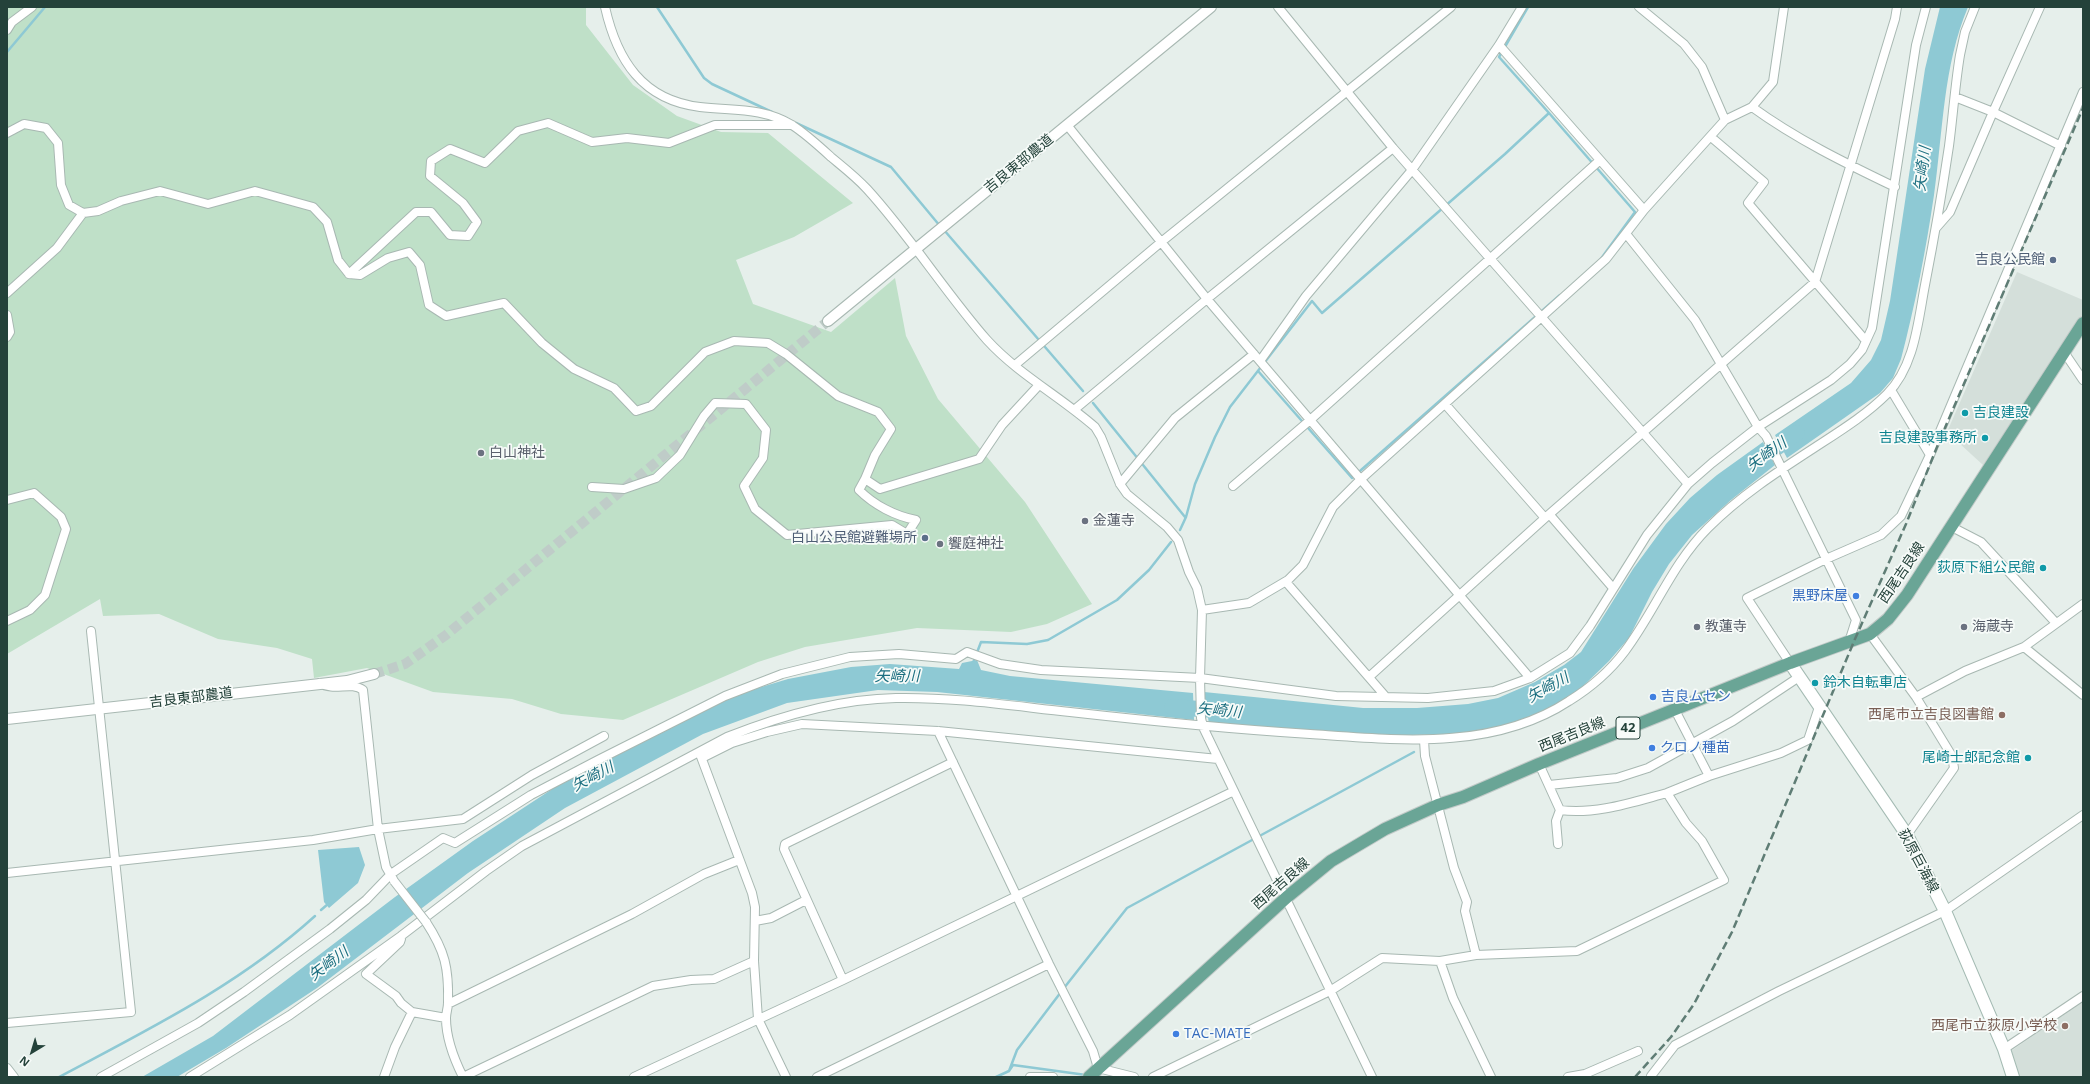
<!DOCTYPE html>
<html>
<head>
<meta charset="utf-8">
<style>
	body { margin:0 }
	#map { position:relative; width:2090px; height:1084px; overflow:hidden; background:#e6efeb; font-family:"Open Sans",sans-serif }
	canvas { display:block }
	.frame { position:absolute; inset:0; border:8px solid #24423a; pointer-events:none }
	.north { position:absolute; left:12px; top:1032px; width:40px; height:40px; -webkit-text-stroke:3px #f7fbf9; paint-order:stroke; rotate:218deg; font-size:11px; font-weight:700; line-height:16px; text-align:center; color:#24423a }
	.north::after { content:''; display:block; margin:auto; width:14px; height:18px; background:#24423a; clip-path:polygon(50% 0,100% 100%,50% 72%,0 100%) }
</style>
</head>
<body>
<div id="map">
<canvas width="2090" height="1084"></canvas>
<div class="frame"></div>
<div class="north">N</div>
</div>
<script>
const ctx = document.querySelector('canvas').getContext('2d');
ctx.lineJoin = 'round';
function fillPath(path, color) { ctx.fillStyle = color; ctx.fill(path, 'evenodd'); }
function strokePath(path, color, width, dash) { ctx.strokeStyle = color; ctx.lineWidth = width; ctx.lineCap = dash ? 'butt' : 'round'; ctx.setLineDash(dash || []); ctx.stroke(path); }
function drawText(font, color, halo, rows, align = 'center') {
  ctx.font = font + ' "Open Sans","Noto Sans JP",sans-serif'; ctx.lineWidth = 3.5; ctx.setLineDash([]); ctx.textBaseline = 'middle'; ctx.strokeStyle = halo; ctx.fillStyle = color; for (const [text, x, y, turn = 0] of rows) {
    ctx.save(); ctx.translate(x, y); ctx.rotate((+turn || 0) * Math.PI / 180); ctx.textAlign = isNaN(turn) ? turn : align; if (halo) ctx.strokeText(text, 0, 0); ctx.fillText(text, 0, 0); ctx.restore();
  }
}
const built = new Path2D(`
	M2017 272 2083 300V315L1983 465 1947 432Z
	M2083 1001V1077H2020L2010 1055 2011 1051Z`);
const green = new Path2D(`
	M7 7H586V25L633 85 677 116 721 132 768 133 853 203 794 237 736 260 753 304 831 332 895 278 906 336 938 399 1025 502 1092 604 1047 624 1011 632 917 628 805 647 758 662 623 720 561 714 512 699 433 692 367 668 314 678 312 659 277 648 218 639 159 614 103 616 100 599 7 654Z`);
const water = new Path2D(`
	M1940 7H1968C1943 66 1943 132 1934 195 1926 250 1915 305 1901 359L1893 378 1880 393 1787 458 1775 435 1851 383 1871 360 1881 340 1890 301 1925 69Z
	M1763 442 1775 465 1731 500 1692 535 1669 564 1652 592 1629 638 1609 661 1575 694 1536 715 1495 729 1466 734 1350 736 1209 724 1204 692 1363 708H1417L1468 704 1498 698 1535 682 1564 665 1581 652 1633 569 1666 524 1690 498 1717 475Z
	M977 660 981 670 1010 676 1193 693 1194 720 937 692 878 690 787 703 703 734 565 808 468 873 317 988 226 1048 177 1077H142L213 1036 395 897 473 841 569 778 677 722 733 697 758 688 788 679 851 667 890 664 959 669 962 663Z
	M359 847 365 865 358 883 329 908 324 902 318 850Z`);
const stream = new Path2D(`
	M657 7 704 78 712 84 772 112
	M7 52 45 7
	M1549 113 1635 212 1600 260
	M796 123 891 167 940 226
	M944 230 1083 391
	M1258 371 1352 478 1560 295
	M1093 403 1185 517
	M1180 530 1186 517 1195 484 1215 437 1230 407 1312 301 1322 313 1505 154 1549 113 1499 57 1528 7
	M973 663 981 642 1027 644 1048 640 1117 600 1149 570 1171 542
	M321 910 328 904
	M1064 988 1127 908 1414 752
	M1009 1071 1017 1050 1061 992
	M59 1077C149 1029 239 985 315 916
	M996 1077 1009 1071 1013 1065 1086 1075`);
const river = new Path2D(`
	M1751 466 1797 433
	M1172 707 1228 711`);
const tertiaryTunnel = new Path2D(`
	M374 674 405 664 446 635 828 321`);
const minor = new Path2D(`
	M605 7C617 60 642 100 700 107 734 111 761 107 792 125 806 134 819 146 831 157 843 167 856 177 867 189 910 236 945 292 987 340 1018 374 1061 397 1095 427L1101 437 1120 484 1127 494 1167 527 1178 540 1189 572 1197 588 1202 610 1200 678 1201 718 1203 727 1372 1077
	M1278 7 1393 148 1688 484
	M1639 7 1684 44 1702 67 1725 120
	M7 30 12 22 32 7
	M1955 97 1993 112 2061 146
	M1752 107C1796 139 1845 163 1895 187
	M1067 125 1207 299 1530 678
	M7 133 24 124 46 128 58 143 61 185 69 205 83 213 98 211 121 201 160 191 208 204 255 191 313 207 327 222 338 260 349 274 416 212H431L450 235 468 236 477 222 463 203 430 176 431 161 450 149 485 163 518 131 548 123 592 142 627 138 669 143 715 125H792
	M1711 137 1764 182 1748 203 1866 341
	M1644 210 1725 120 1752 107 1773 82 1784 7
	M1936 228 1950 212 1993 112 2040 7
	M1627 235 1695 320 1758 427 1766 436 1856 620 1849 642
	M349 274 360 275 388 258 409 252 420 265 429 305 446 316 504 303 542 343 574 369 614 388 636 411 651 406 705 352 734 341 768 343 786 354 838 396 878 412 891 429 875 455 865 479 880 489 979 459 1002 425 1039 385
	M7 293 57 248 83 213
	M7 315 10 332 7 337
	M2064 352 2083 380
	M1260 361 1306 296 1412 170 1499 45 1522 7
	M1015 365 1160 243 1451 7
	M1891 390 1930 455
	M1445 404 1545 518
	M1074 410 1207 299 1393 148
	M1120 484 1175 418 1254 354
	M1233 486 1309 421 1599 161
	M592 487 624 489 656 478 680 455 704 416 715 403 746 404 766 430 763 458 744 486 755 509 787 535 892 525 907 534 916 520C895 516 874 505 859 490L865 479
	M7 500 34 493 61 517 66 529 45 595 30 610 7 621
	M1550 515 1613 588
	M1950 526 1981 542 2056 623
	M1286 582 1386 697
	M1202 610 1249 603 1288 580 1303 565 1333 507 1361 479 1606 259 1644 210 1499 45
	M1870 634 1916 697 1952 756 1954 768 1907 835
	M2024 647 2083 695
	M1790 663 1747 598 1826 559 1881 535 1901 516 1930 455 2083 92
	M1369 677 1545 518 1815 282 1895 19 1897 7
	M320 683C334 692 351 681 363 690L378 829 386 867 393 879
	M1916 697 1965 671 2024 647 2083 604
	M1675 710 1709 776
	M938 731 1049 964 1093 1051 1098 1068 1134 1077
	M1424 740 1425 756 1454 868 1467 902 1465 911 1476 955
	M700 754 752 893 755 907 754 961 758 1019 786 1077
	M702 758 732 743 767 732 802 724 938 731 1218 759
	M1539 764 1560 810 1556 821 1558 844
	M1549 785 1617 778 1648 768 1733 721 1799 677
	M1560 810C1595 815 1633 802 1667 793
	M7 873 313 840 378 829 463 819 532 775 604 736
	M755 921 771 918 806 900
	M426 922C445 951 449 968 448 1003 448 1008 446 1013 446 1018 446 1039 454 1059 463 1077
	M401 939 400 942 366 974 396 996 401 1003 412 1012 446 1018
	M1440 961 1453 998 1491 1077
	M843 980 784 849 785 844 953 762
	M448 1004 632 914 704 874 739 860
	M7 1023 131 1012 91 631
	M2004 1049 2083 996
	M7 1068 14 1077
	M1651 1076 1675 1045 1779 991 1945 911 2083 815
	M101 1077 198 1023 244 992 330 929 366 900 391 874 443 838 455 843 531 795 598 760 725 696 782 674 850 657 899 654 956 659 967 652 1000 664 1041 670 1200 678 1336 696 1428 698 1494 691 1530 678 1570 653 1590 626 1647 535 1688 484 1712 463 1758 427 1831 380 1850 364 1862 350 1872 328 1916 45 1926 7
	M190 1077 290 1015 401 936 486 871 522 846 727 737C780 716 839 699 896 698 955 697 1013 706 1070 712 1150 721 1230 729 1310 734 1397 740 1493 751 1569 701 1590 688 1610 671 1625 651 1655 611 1672 564 1708 528 1740 496 1777 472 1814 448 1840 431 1866 415 1887 394 1915 366 1918 321 1925 285 1934 239 1942 193 1949 146 1953 116 1955 85 1960 55L1965 32 1975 7
	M384 1077 395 1047 412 1012
	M463 1077 653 986 691 980 714 979 754 961
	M634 1077 843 980 1234 791
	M817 1077 1049 964
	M1030 1077H1053
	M1153 1077 1330 991 1382 958 1440 961 1476 955 1577 951 1724 880 1702 841 1686 823 1667 793 1709 776 1781 753 1808 740 1819 707
	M1568 1077 1585 1074 1638 1051`);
const tertiary = new Path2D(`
	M828 321 1211 7
	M7 719 347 681 374 674`);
const secondary = new Path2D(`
	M1790 663 1907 835 1945 911 2004 1049 2013 1077`);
const primary = new Path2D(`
	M1089 1077 1287 897 1331 861 1385 829 1438 805 1463 797 1539 764 1790 663 1870 634 1888 619 1907 595 2083 323`);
const rail = new Path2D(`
	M1635 1077 1671 1037 1694 1004 1732 932 1855 639 1906 524 1941 437 2083 108`);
const minorBridge = new Path2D(`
	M394 881 426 922`);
const markers = [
	[2053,260,4,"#5c6f8a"],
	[1965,413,4,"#0f9aa8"],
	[1985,438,4,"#0f9aa8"],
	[481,453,4,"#6b7280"],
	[1085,521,4,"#6b7280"],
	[925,538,4,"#5c6f8a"],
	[940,544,4,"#6b7280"],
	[2043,568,4,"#0f9aa8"],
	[1856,596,4,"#3f7fe0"],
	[1697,627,4,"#6b7280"],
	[1964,627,4,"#6b7280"],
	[1815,683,4,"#0f9aa8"],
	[1653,697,4,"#3f7fe0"],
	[2002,715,4,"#8d6e63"],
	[1652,748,4,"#3f7fe0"],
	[2028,758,4,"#0f9aa8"],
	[2065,1026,4,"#8d6e63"],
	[1176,1034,4,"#3f7fe0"]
];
const shields = [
	[1628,728,24]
];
const shieldNames = [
	["42",1628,728]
];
const streetNames = [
	["吉良東部農道",1019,164,-39],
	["西尾吉良線",1902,573,-56],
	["吉良東部農道",191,698,-7],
	["西尾吉良線",1572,735,-22],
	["荻原巨海線",1918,861,62],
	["西尾吉良線",1281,884,-41]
];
const serviceNames = [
	["吉良公民館",2045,260],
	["白山公民館避難場所",917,538]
];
const cultureNames = [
	["吉良建設",1973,413,"left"],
	["吉良建設事務所",1977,438],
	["荻原下組公民館",2035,568],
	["鈴木自転車店",1823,683,"left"],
	["尾崎士郎記念館",2020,758]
];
const worshipNames = [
	["白山神社",489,453],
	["金蓮寺",1093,521],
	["饗庭神社",948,544],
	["教蓮寺",1705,627],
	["海蔵寺",1972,627]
];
const shopNames = [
	["黒野床屋",1848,596,"right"],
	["吉良ムセン",1661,697],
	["クロノ種苗",1660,748],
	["TAC-MATE",1184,1034]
];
const educationNames = [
	["西尾市立吉良図書館",1994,715],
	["西尾市立荻原小学校",2057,1026]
];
const waterNames = [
	["矢崎川",1923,169,-83],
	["矢崎川",1767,455,-36],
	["矢崎川",897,677],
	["矢崎川",1548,688,-29],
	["矢崎川",1219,711,5],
	["矢崎川",593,777,-28],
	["矢崎川",329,964,-37]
];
fillPath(built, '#d4dfda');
fillPath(green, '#bfe0c8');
fillPath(water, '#8ec9d4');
strokePath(stream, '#8ec9d4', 2.5);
strokePath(river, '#8ec9d4', 16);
strokePath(tertiaryTunnel, '#bfccc8', 10, [10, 5]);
strokePath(minor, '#a8b8b2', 10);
strokePath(tertiary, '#a8b8b2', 12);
strokePath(secondary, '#a4bbb3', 14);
strokePath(primary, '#c2cac8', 14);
strokePath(minor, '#fff', 8);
strokePath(tertiary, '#fff', 10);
strokePath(secondary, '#fff', 12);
strokePath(primary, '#6aa596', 12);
strokePath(rail, '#5f7d75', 2.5, [8, 4]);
strokePath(minorBridge, '#a8b8b2', 10, []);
strokePath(minorBridge, '#fff', 8);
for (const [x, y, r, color] of markers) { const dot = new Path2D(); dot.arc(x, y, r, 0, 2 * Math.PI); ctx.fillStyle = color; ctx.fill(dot); strokePath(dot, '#f7fbf9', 1.5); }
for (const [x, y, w] of shields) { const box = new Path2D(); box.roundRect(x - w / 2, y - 11, w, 22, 3); ctx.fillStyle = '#f7fbf9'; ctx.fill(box); strokePath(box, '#24423a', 1); }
drawText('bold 13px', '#24423a', null, shieldNames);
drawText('14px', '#24423a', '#f7fbf9', streetNames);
drawText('14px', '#4e5e75', '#f7fbf9', serviceNames, 'right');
drawText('14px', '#0d838f', '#f7fbf9', cultureNames, 'right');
drawText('14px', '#5b616d', '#f7fbf9', worshipNames, 'left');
drawText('14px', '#366cbe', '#f7fbf9', shopNames, 'left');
drawText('14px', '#785e54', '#f7fbf9', educationNames, 'right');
drawText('italic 15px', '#1c6f80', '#f7fbf9', waterNames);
</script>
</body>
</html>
